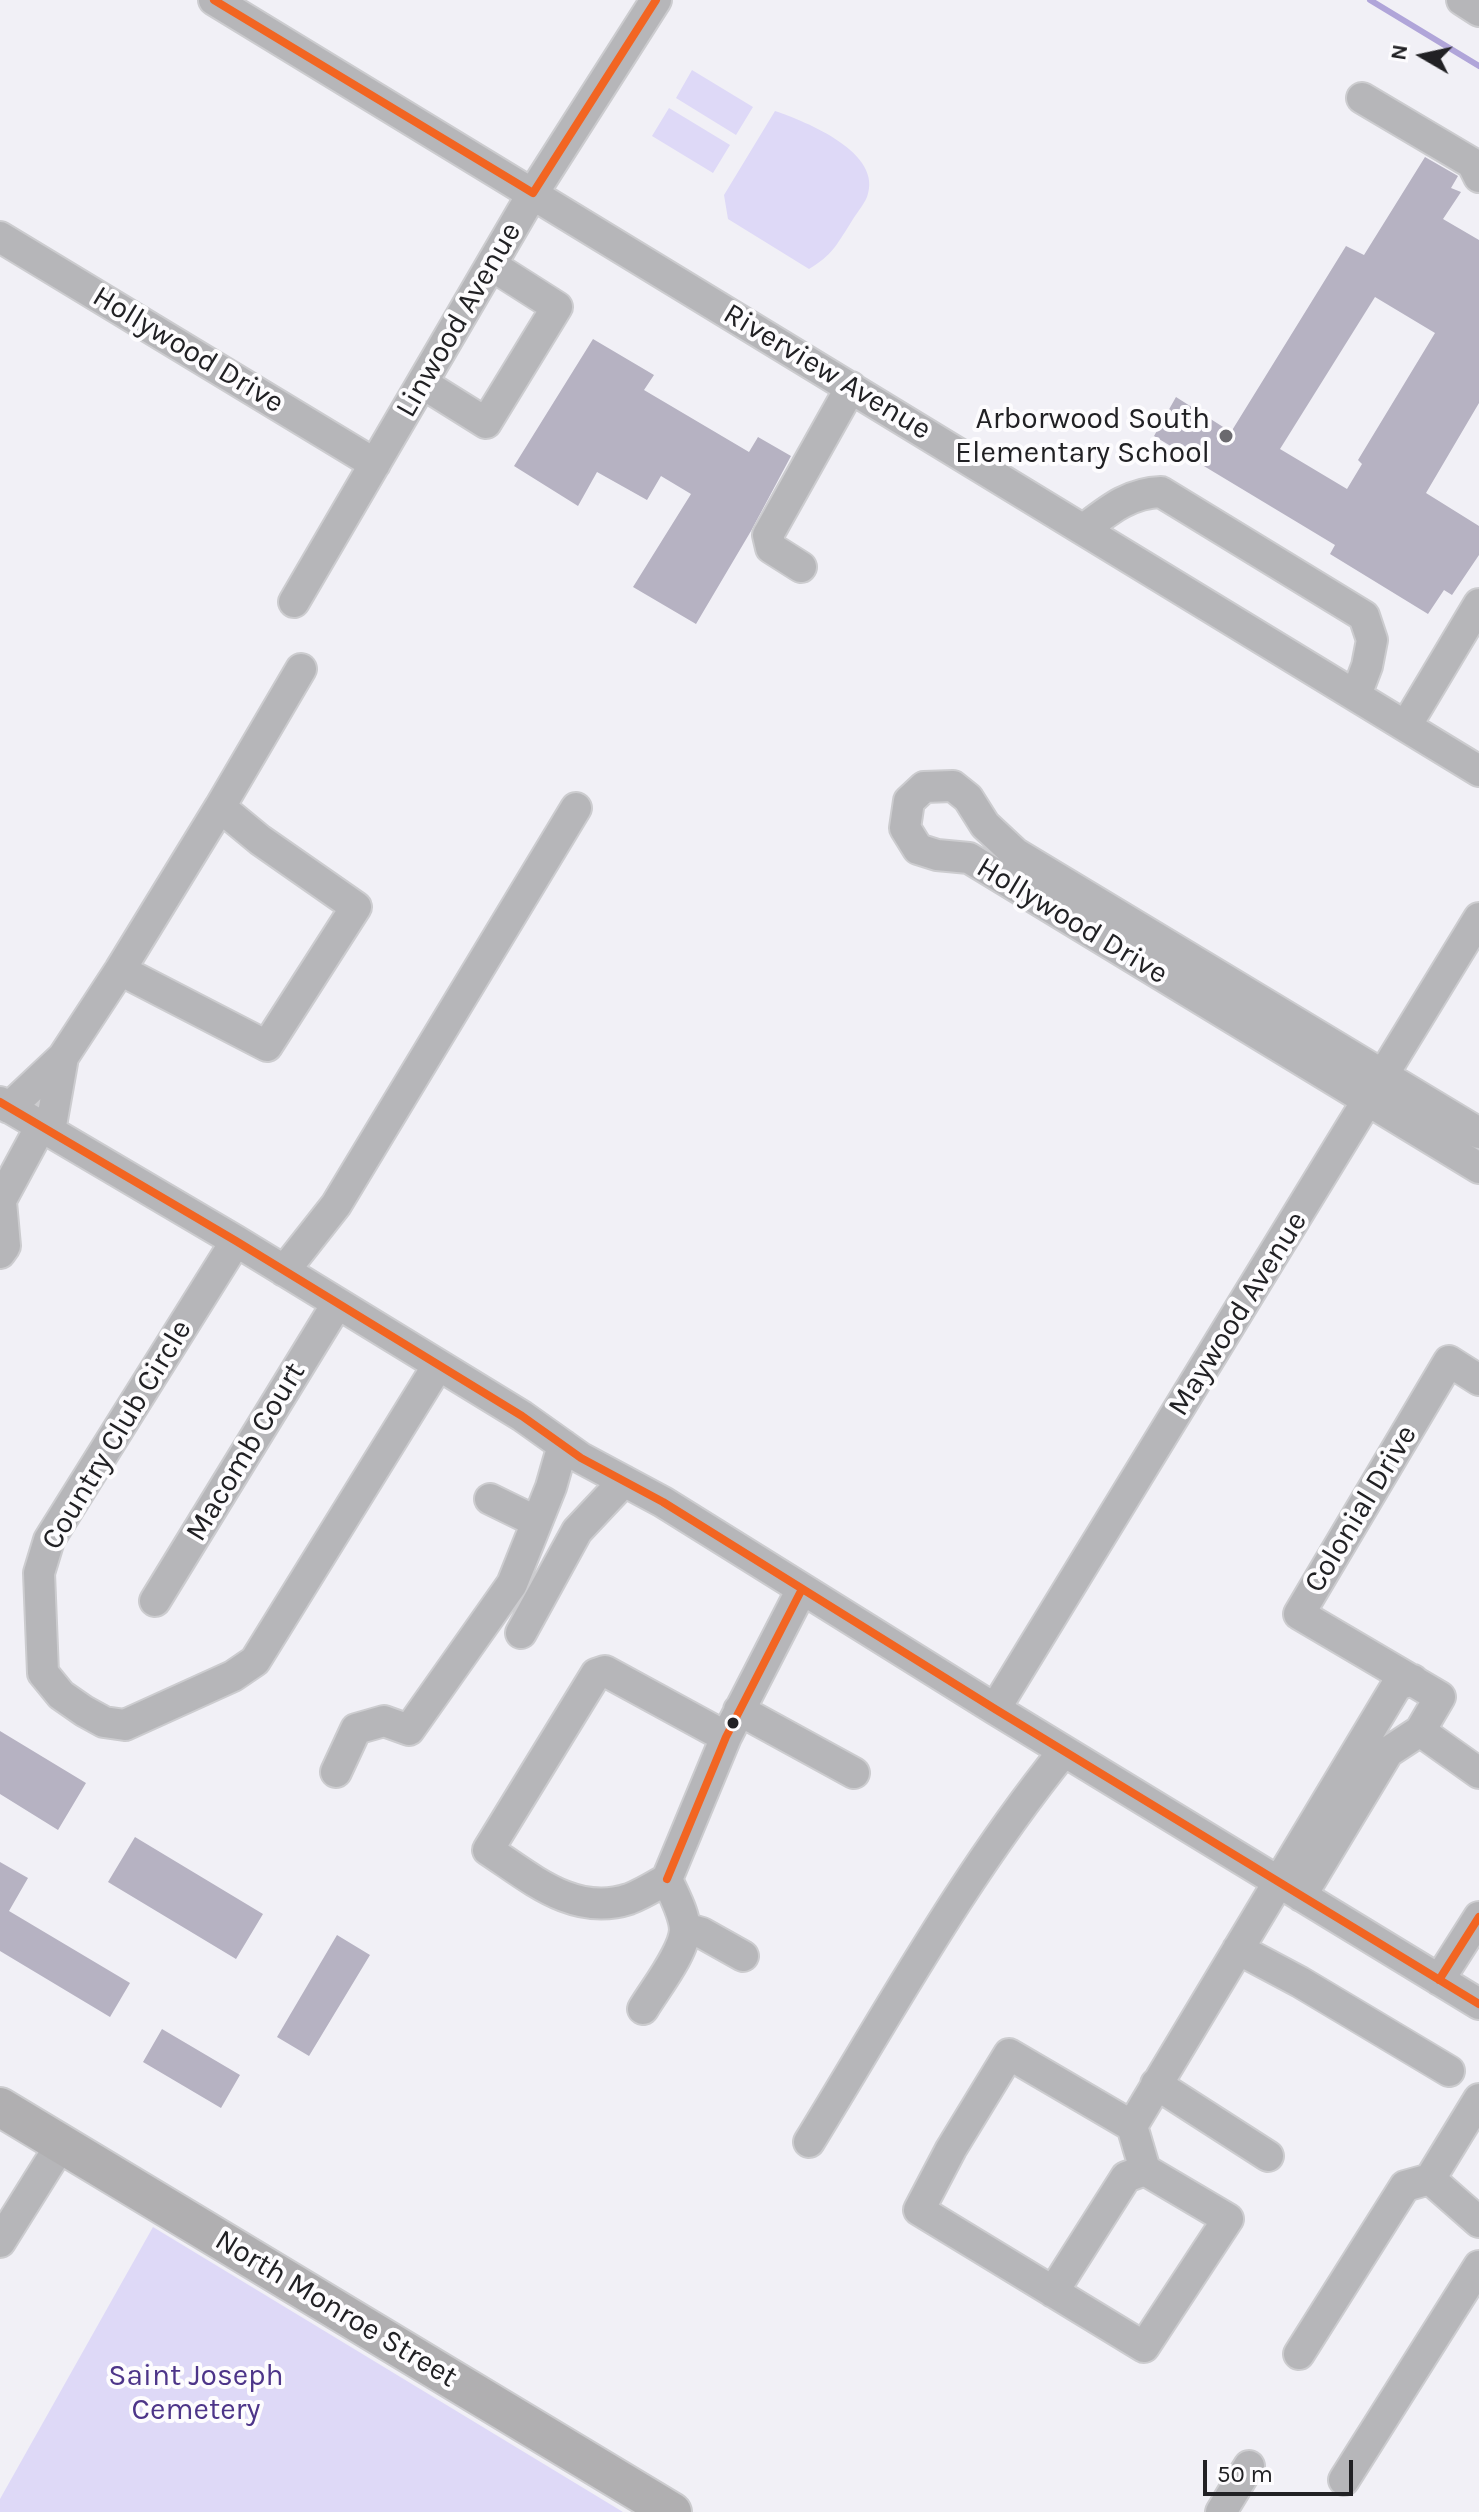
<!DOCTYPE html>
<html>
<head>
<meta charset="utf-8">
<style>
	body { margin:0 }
	#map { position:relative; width:1479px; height:2512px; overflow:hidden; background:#f1f0f6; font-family:Karla,sans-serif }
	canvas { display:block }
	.north { position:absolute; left:1383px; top:16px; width:80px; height:80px; -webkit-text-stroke:6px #fdfcfe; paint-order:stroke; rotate:279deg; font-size:22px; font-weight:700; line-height:32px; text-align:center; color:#212124 }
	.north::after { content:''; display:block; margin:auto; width:28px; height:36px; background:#212124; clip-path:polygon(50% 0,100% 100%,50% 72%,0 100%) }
	.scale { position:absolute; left:1203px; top:2460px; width:150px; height:36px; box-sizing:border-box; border:4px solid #212124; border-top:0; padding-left:10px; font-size:24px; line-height:28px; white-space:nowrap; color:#212124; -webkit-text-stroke:6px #fdfcfe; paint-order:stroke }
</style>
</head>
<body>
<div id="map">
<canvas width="1479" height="2512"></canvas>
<div class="north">N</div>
<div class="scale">50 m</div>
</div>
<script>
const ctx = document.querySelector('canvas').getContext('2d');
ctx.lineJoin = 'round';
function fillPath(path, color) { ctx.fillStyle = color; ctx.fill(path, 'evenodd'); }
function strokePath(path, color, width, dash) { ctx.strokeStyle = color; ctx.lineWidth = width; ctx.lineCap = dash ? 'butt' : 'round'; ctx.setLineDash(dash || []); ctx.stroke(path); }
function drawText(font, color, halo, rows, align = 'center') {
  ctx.font = font + ' Karla,sans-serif'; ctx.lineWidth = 8; ctx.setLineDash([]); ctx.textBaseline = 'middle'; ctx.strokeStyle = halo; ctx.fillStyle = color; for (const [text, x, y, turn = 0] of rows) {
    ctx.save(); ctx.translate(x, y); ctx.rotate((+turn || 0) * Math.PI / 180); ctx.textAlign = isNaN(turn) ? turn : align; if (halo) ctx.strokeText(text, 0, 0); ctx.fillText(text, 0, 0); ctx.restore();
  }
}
const green = new Path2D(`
	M692 70 753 107 736 135 676 98Z
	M669 108 730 145 713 173 652 136Z
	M775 111C807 122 884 153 867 197 863 206 855 215 850 224 836 246 832 255 809 269L728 219 724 195Z
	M153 2227 623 2512H0V2499Z`);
const stream = new Path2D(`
	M1370 0 1479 66`);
const building = new Path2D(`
	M1425 157 1458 176 1451 188 1461 192 1443 219 1479 240V403L1426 493 1479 526V555L1452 595 1444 590 1428 614 1330 554 1335 545 1154 436 1176 397 1231 432 1346 246 1364 255ZM1375 297 1435 333 1358 460 1362 464 1347 489 1280 449Z
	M593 339 654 375 644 390 749 452 758 437 791 456 751 531 696 624 633 587 691 494 661 476 647 500 597 472 578 506 514 466Z
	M0 1731 86 1783 58 1830 0 1794Z
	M135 1837 263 1914 236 1959 108 1882Z
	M0 1862 28 1878 9 1911 130 1983 110 2017 0 1951Z
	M337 1935 370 1955 309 2056 277 2037Z
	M162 2029 240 2075 221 2108 143 2062Z`);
const minor = new Path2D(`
	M214 0 1479 771
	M1462 0 1479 11
	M1362 98 1472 163 1479 177
	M0 237 375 464
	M422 383 486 423 557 307 491 265
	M1084 529C1109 510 1129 493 1161 492L1364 616 1372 640 1367 666 1356 695
	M801 567 771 548 768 535 851 387
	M294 602 533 193 656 0
	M1406 726 1479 604
	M220 807 301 669
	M0 1102 236 1241 522 1416 581 1458 663 1502 995 1709 1479 2004
	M9 1108 63 1057 120 970 220 807 260 840 356 907 267 1046 120 970
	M50 1131 63 1057
	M1479 1133 1015 853 985 825 968 798 953 786 924 787 909 801 905 828 918 849 937 855 969 858 1479 1168
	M0 1202 41 1126
	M236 1241 49 1540 39 1573 43 1673 61 1695 84 1711 104 1722 125 1725 233 1676 255 1661 437 1367
	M0 1253 5 1246 1 1202
	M284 1271 336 1205 576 808
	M1479 1380 1449 1361 1299 1614 1440 1697 1420 1731 1479 1773
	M490 1499 535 1521
	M155 1601 337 1304
	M521 1633 577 1531 624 1481
	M995 1709 1479 918
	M739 1710 854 1773
	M726 1737 605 1671 596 1674 488 1850C531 1878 574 1917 629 1899 642 1894 655 1886 667 1879L726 1737 802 1589
	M336 1772 356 1729 384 1721 409 1730 512 1584 551 1487 563 1445
	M1301 1896 1388 1752 1420 1731
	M685 1928 702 1933 743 1956
	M1238 1949 1300 1982 1449 2071
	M1439 1980 1479 1917
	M643 2009C655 1989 685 1951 685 1929 684 1912 673 1894 667 1879
	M1156 2084 1268 2156
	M1132 2126 1145 2170 1228 2219 1144 2347 919 2210 951 2149 1009 2054 1132 2126 1397 1685 1413 1680
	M809 2142C890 2010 966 1872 1064 1751
	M1430 2179 1479 2222
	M0 2242 62 2143
	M1053 2292 1126 2177 1145 2170
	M1299 2354 1405 2186 1430 2179 1479 2099
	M1344 2480 1479 2266
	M1221 2512 1249 2466`);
const major = new Path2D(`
	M0 2107 672 2512`);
const bus1 = new Path2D(`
	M214 0 533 193 656 0
	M0 1102 236 1241 522 1416 581 1458 663 1502 995 1709 1479 2004
	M667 1879 726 1737 802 1589
	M1439 1980 1479 1917`);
const markers = [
	[1226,436,8,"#6a696e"],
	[733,1723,7,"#212124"]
];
const streetNames = [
	["Linwood Avenue",459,320,-60],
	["Hollywood Drive",188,350,31],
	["Riverview Avenue",827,372,31],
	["Hollywood Drive",1072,921,31],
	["Maywood Avenue",1238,1314,-58],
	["Country Club Circle",117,1435,-59],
	["Macomb Court",246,1452,-59],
	["Colonial Drive",1361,1509,-59],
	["North Monroe Street",336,2309,31]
];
const poiNames = [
	["Arborwood South",1210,419],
	["Elementary School",1210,453]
];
const parkNames = [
	["Saint Joseph",196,2376],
	["Cemetery",196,2410]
];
fillPath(green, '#ded9f7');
strokePath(stream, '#b0a5d9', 6);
fillPath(building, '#b6b2c2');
strokePath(minor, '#cccccf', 34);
strokePath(major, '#cccccf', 42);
strokePath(minor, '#b6b6b9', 30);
strokePath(major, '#b0afb1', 38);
strokePath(bus1, '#f26522', 8);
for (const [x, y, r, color] of markers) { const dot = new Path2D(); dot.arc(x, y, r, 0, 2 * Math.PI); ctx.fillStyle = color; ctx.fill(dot); strokePath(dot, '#fdfcfe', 3); }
drawText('30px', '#212124', '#fdfcfe', streetNames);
drawText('30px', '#212124', '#fdfcfe', poiNames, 'right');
drawText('30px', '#4d3589', '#fdfcfe', parkNames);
</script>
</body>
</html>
